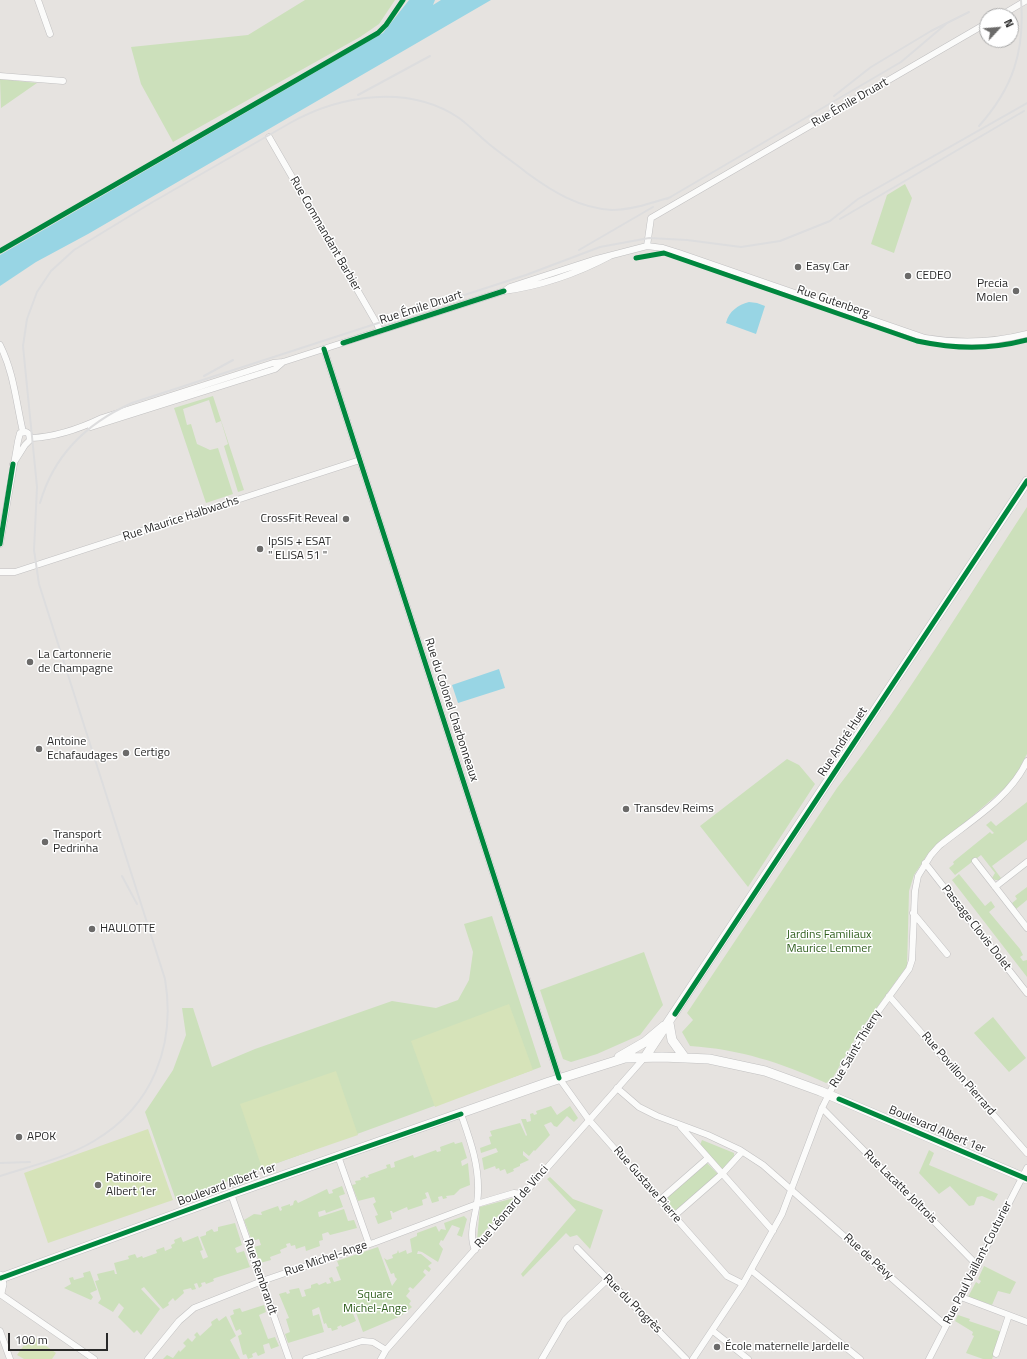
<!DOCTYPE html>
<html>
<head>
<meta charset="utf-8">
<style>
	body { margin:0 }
	#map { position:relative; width:1027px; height:1359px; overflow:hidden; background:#e6e3e0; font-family:"Titillium Web",sans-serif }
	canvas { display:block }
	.north { position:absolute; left:979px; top:8px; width:40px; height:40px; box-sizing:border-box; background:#fff; border:1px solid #a9a9a9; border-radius:50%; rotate:64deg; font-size:11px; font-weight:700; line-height:16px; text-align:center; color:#292929 }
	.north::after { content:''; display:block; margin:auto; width:14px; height:18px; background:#6b6a69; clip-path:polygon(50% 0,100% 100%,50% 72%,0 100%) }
	.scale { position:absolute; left:8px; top:1333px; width:100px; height:18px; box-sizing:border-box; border:2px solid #292929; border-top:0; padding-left:5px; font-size:12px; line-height:14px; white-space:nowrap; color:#292929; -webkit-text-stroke:3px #fff; paint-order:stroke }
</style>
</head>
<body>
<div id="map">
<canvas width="1027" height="1359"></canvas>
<div class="north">N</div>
<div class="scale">100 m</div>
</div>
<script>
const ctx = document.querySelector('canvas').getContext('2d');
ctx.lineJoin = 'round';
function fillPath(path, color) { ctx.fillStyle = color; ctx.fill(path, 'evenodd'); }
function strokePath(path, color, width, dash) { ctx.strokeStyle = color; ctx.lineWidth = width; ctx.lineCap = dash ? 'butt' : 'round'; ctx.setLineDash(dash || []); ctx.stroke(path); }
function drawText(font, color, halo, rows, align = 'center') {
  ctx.font = font + ' "Titillium Web",sans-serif'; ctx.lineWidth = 3; ctx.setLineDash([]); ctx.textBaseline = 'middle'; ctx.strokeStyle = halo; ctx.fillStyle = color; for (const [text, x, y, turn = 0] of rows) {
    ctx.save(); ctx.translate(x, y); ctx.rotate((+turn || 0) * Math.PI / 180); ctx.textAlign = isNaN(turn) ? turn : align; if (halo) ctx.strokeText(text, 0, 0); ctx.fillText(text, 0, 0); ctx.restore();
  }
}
const green = new Path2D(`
	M305 0H395L379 24 360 37 173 142 141 84 131 47 248 35Z
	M0 79 37 83 1 108Z
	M905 184 912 198 894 253 871 244 887 195Z
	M213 396 244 490 238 492 224 446 228 444 221 421 216 423 209 400 183 409 187 425 191 424 197 444 210 450 218 448 233 494 206 503 174 408Z
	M1027 507V754L1012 782 927 855 914 875 909 891 907 966 859 1032 831 1081 826 1083C782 1063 739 1049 690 1046L682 1032 693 1020 687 1013 837 788C907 699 965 601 1027 507Z
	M787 759 799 765 815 784 748 887 700 826Z
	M1027 802V840L992 866 1001 878 999 880H995L992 878 995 873 981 855 955 875 949 868 954 864 953 862 990 832 992 834 994 833 986 825 991 821 996 826Z
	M959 874 985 906 991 901 995 907 989 912 1020 949 1023 955 1020 957 1023 961 1027 960V977L952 880Z
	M1027 887V900L1016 909 1012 903 1017 899 1015 896Z
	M492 916 541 1067 176 1200 145 1112 173 1070 186 1035 182 1008H193L212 1067 255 1049 392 1001 436 1008 458 1000 469 980 473 952 464 924Z
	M644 952 663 1005 640 1035 597 1054 571 1062 563 1059 540 990Z
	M993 1017 1026 1058 1009 1072 974 1033Z
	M551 1106 557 1115 570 1106 578 1118 574 1122 567 1116 557 1127 554 1126 551 1122 544 1125 550 1135 535 1151 534 1150 529 1156 523 1151V1155L529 1160 520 1164V1166L513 1169 514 1171 507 1174 505 1169 500 1171 499 1168 496 1169 495 1166 484 1170 482 1158 498 1152 496 1148 481 1153 480 1148 491 1144 489 1137 492 1136 490 1131 520 1123 526 1136 527 1135 521 1119H526L527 1122 531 1121 530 1114 533 1113 534 1115 537 1114 536 1111Z
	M702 1140 734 1153V1157L723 1170 700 1145Z
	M454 1142 455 1144 462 1142 467 1158 461 1161 462 1166 468 1163 470 1185 460 1189 454 1195 446 1196 447 1198 443 1199 442 1196 438 1197 439 1201 432 1203 428 1192 425 1193 427 1198 422 1200 423 1205 408 1210 407 1207 393 1213 392 1211H390L392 1219 378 1224 375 1216 378 1215 373 1204 376 1202 374 1197 358 1201 352 1185 356 1184 355 1181 361 1180 360 1178 365 1176 366 1178 369 1177 368 1175 387 1168 386 1165 390 1164 391 1168 395 1167 394 1162 413 1155 414 1158 436 1150 437 1152 441 1151 440 1147Z
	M929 1150 934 1153 929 1165 998 1194 994 1201 982 1196 977 1197 974 1205 969 1206 950 1186 939 1194 919 1173Z
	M707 1163 718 1174 675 1212 665 1199Z
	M550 1177 573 1199 603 1210 590 1249 577 1235 570 1237 566 1233 523 1277 521 1274 576 1210 547 1179Z
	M342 1186 345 1194 339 1196 343 1207 326 1213 325 1210 318 1212 319 1217 344 1209 348 1221 354 1220 357 1228 330 1235 328 1232 322 1234 323 1240 319 1241 320 1246 306 1251 305 1246 296 1249 295 1245 291 1246 290 1243 286 1244 287 1247 280 1250 281 1253 270 1257 271 1260 260 1263 254 1247 261 1245 259 1239 252 1241 244 1220 254 1214 262 1215 261 1212 278 1206 280 1211 282 1210 281 1207 290 1204V1206L293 1205 294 1201 296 1200 298 1203 327 1189 329 1194 333 1193 332 1190Z
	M514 1198 477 1240 480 1207Z
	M464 1216 467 1219 462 1237 457 1235 460 1228 452 1225 443 1241 441 1240 439 1244 443 1249 438 1262 422 1252 418 1251 417 1254H421L432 1263 428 1266 431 1269 429 1272 425 1269 423 1272 426 1275 413 1289 410 1287 408 1289 410 1291 406 1296 411 1301 409 1304 412 1307 401 1316 363 1332 355 1310 352 1311 356 1321 342 1327 341 1325 337 1327 338 1329 332 1331 331 1328H328L326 1323 324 1324 319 1307 312 1310 313 1316 319 1314 324 1332 288 1343 285 1334 290 1332 286 1319 289 1318 279 1294 286 1292 287 1294 290 1293 289 1290 299 1288 302 1297 306 1296 304 1290 311 1288V1285L317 1283 319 1285 326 1282 327 1284 331 1283 329 1278 332 1277 334 1282 341 1280 336 1267 339 1266 337 1261 378 1247 392 1286 397 1279 395 1277 394 1273 391 1274 384 1258 387 1260 393 1258 392 1255 397 1253 398 1250 399 1253 406 1250 407 1254 412 1252 410 1239 417 1236V1233L436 1226 439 1232 441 1229 446 1230 444 1223Z
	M235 1223 242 1245 235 1248 237 1253 244 1251 250 1267 215 1278 213 1279 214 1281 206 1284 205 1282 201 1283 202 1286 199 1288 197 1283 194 1284 196 1289 192 1290 191 1288 183 1290 184 1293 175 1301 173 1298 168 1303 169 1305 163 1309 144 1287 141 1289 160 1309 141 1335 137 1330 134 1333 118 1317 124 1308 119 1303 113 1312 98 1303 101 1299 95 1281 99 1280 97 1274 114 1270 115 1274H117L114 1263 129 1259 128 1256 135 1254 137 1258 142 1256 143 1258 157 1253 156 1250 164 1247 165 1251 172 1248 171 1245 175 1243 174 1240 181 1237 183 1242 198 1236 203 1250 200 1251 203 1259 208 1257 200 1237 206 1235V1232L212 1229 214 1232 218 1231V1227Z
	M984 1266 1016 1282 1010 1294 998 1291 992 1305 968 1297 976 1282 979 1284 981 1281 978 1279Z
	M90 1271 97 1290 90 1293 93 1297 91 1300 64 1288 71 1284 69 1278 73 1277 74 1280 84 1277 83 1273Z
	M264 1305 266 1312 259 1315 268 1339 275 1337 279 1346 271 1349 269 1343 263 1345 265 1353 258 1356 256 1352 252 1354 253 1357 248 1359 246 1354 243 1355 238 1336 242 1334 240 1329 236 1331 230 1316 234 1314 233 1310 240 1308 242 1312Z
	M958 1315 970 1319 969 1321 1002 1332 992 1359H983L966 1353 974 1336 972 1335 973 1332 955 1321Z
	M226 1316 236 1336 230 1340 240 1359H163L167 1355 173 1358 179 1350 180 1352 186 1346 183 1343 188 1338 192 1342 196 1337 194 1335 197 1332 200 1336 212 1325 211 1322 217 1318 219 1321Z`);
const pitch = new Path2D(`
	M509 1004 533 1070 435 1107 411 1041Z
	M336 1071 358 1135 262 1168 240 1104Z
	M148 1129 173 1200 48 1243 24 1173Z
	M31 1335 56 1353 52 1359H24L17 1355Z`);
const water = new Path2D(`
	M409 0H435L433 5 441 0H491L88 234 36 262 0 286V255L383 33Z
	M749 302 757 303 765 306 756 334 726 323C729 311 738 305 749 302Z
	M499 669 505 688 458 703 452 685Z`);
const street = new Path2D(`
	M38 0 50 34
	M1000 16 1027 0
	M0 76 63 81
	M269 137 377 324 380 331
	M647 246 651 218 987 23
	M506 290 510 287 593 260 647 246 663 248 679 253 925 338C961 344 992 343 1027 334
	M0 345C14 373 16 402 23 432
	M324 349 559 1078 589 1120 674 1216 727 1276 743 1284
	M91 427 275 369 283 362
	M31 438C56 437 79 429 102 418L273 363 283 362 504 291C540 286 578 273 610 256
	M0 544 18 441 20 433 26 432 29 434 30 440 25 445 13 464
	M0 572H15L360 460
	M975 861 1027 928
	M925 863 1027 993
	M995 887 1027 862
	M913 913 947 954
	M889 996 1027 1153
	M617 1088 639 1107 657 1116 708 1135 740 1150 763 1165 945 1325
	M822 1108 978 1266
	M461 1114C470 1140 479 1164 478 1192 478 1211 467 1232 475 1250
	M681 1127 773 1231
	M338 1156 369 1244
	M231 1194 289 1359
	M660 1200 708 1158
	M674 1216 722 1174 742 1152
	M577 1248 686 1359
	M751 1270 860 1359
	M0 1294 94 1359
	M961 1297 1027 1322
	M0 1331 10 1359
	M713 1331 748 1359
	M996 1354 1009 1315
	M148 1359 179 1321 194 1308 262 1281 376 1242 477 1204 514 1193 524 1194
	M306 1359 362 1341 373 1342 386 1350
	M381 1359 386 1350 645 1057
	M542 1359 565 1320 608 1279
	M693 1359 743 1284 782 1214 822 1108 833 1086 872 1020 909 969 912 960 915 891 918 876 931 855 939 846C970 821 1010 798 1027 761
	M929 1359 1027 1168`);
const secondary = new Path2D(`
	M669 1023 672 1040 685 1058
	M619 1057 645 1042 664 1026
	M645 1057 1027 481
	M0 1276 2 1284 0 1293
	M1 1278 231 1194 549 1082 625 1058 662 1057 709 1059 765 1071 820 1091 1027 1179`);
const rail = new Path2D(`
	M358 95 430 56
	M834 96 871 67 931 31 969 12
	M979 126C1013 88 1025 51 1021 0
	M667 199 901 62 946 24
	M840 219 1024 111
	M579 250 653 207
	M204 376 233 360
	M40 503C54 454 87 423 132 403L526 275 600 247 649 238 687 240 741 247 780 241 830 221 858 199 1027 103
	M122 876 137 904
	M0 1163 30 1162
	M0 1176C31 1166 66 1158 94 1141 153 1106 176 1045 165 979L39 584 34 550 37 487 23 346 27 319 37 292 51 271 74 250 151 203 290 123C340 95 408 84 459 118 470 126 479 136 489 144 501 154 515 163 527 173 553 192 579 208 612 210 632 210 651 203 671 197`);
const cycleway = new Path2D(`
	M0 251 378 33 386 25 403 0
	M636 258 664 253 917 341C955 349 989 350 1027 340
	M343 343 504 291
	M324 349 559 1078
	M0 544 13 464
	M675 1014 1027 481
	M839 1099 1027 1179
	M1 1278 231 1194 461 1114`);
const markers = [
	[798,267,4,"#6b6a69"],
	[908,276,4,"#6b6a69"],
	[1016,291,4,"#6b6a69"],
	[346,519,4,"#6b6a69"],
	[260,549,4,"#6b6a69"],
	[30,662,4,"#6b6a69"],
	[39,749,4,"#6b6a69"],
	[126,753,4,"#6b6a69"],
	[626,809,4,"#6b6a69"],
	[45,842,4,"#6b6a69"],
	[92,929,4,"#6b6a69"],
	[19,1137,4,"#6b6a69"],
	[98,1185,4,"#6b6a69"],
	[717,1347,4,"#6b6a69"]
];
const streetNames = [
	["Rue Émile Druart",850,103,-30],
	["Rue Commandant Barbier",325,234,60],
	["Rue Gutenberg",833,302,19],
	["Rue Émile Druart",421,308,-18],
	["Rue Maurice Halbwachs",181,519,-18],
	["Rue du Colonel Charbonneaux",451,710,72],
	["Rue André Huet",843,742,-57],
	["Passage Clovis Dolet",976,928,52],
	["Rue Saint-Thierry",856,1049,-59],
	["Rue Povillon Pierrard",958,1074,49],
	["Boulevard Albert 1er",937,1130,23],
	["Boulevard Albert 1er",227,1185,-20],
	["Rue Gustave Pierre",647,1185,49],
	["Rue Lacatte Joltrois",900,1187,45],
	["Rue Léonard de Vinci",512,1207,-49],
	["Rue de Pévy",868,1257,42],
	["Rue Michel-Ange",326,1259,-19],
	["Rue Paul Vaillant-Couturier",978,1263,-63],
	["Rue Rembrandt",260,1277,71],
	["Rue du Progrès",632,1304,45]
];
const poiNames = [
	["Easy Car",806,267],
	["CEDEO",916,276],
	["Precia",1008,284,"right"],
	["Molen",1008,298,"right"],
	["CrossFit Reveal",338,519,"right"],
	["IpSIS + ESAT",268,542],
	["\" ELISA 51 \"",268,556],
	["La Cartonnerie",38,655],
	["de Champagne",38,669],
	["Antoine",47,742],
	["Echafaudages",47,756],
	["Certigo",134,753],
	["Transdev Reims",634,809],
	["Transport",53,835],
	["Pedrinha",53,849],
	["HAULOTTE",100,929],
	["APOK",27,1137],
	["Patinoire",106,1178],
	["Albert 1er",106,1192],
	["École maternelle Jardelle",725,1347]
];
const parkNames = [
	["Jardins Familiaux",829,935],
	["Maurice Lemmer",829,949],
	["Square",375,1295],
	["Michel-Ange",375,1309]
];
fillPath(green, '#cce0bb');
fillPath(pitch, '#d6e3b9');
fillPath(water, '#98d5e4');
strokePath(street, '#c1c0c1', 7);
strokePath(secondary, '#c1c0c1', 10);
strokePath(street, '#fbfbfa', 6);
strokePath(secondary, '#fbfbfa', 9);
strokePath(rail, '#ddddde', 2);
strokePath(cycleway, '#00873e', 5);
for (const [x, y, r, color] of markers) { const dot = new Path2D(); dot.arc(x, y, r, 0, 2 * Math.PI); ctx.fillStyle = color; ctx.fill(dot); strokePath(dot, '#fff', 1.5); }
drawText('12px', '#292929', '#fff', streetNames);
drawText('12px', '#292929', '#fff', poiNames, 'left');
drawText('12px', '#31601f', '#fff', parkNames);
</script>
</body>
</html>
